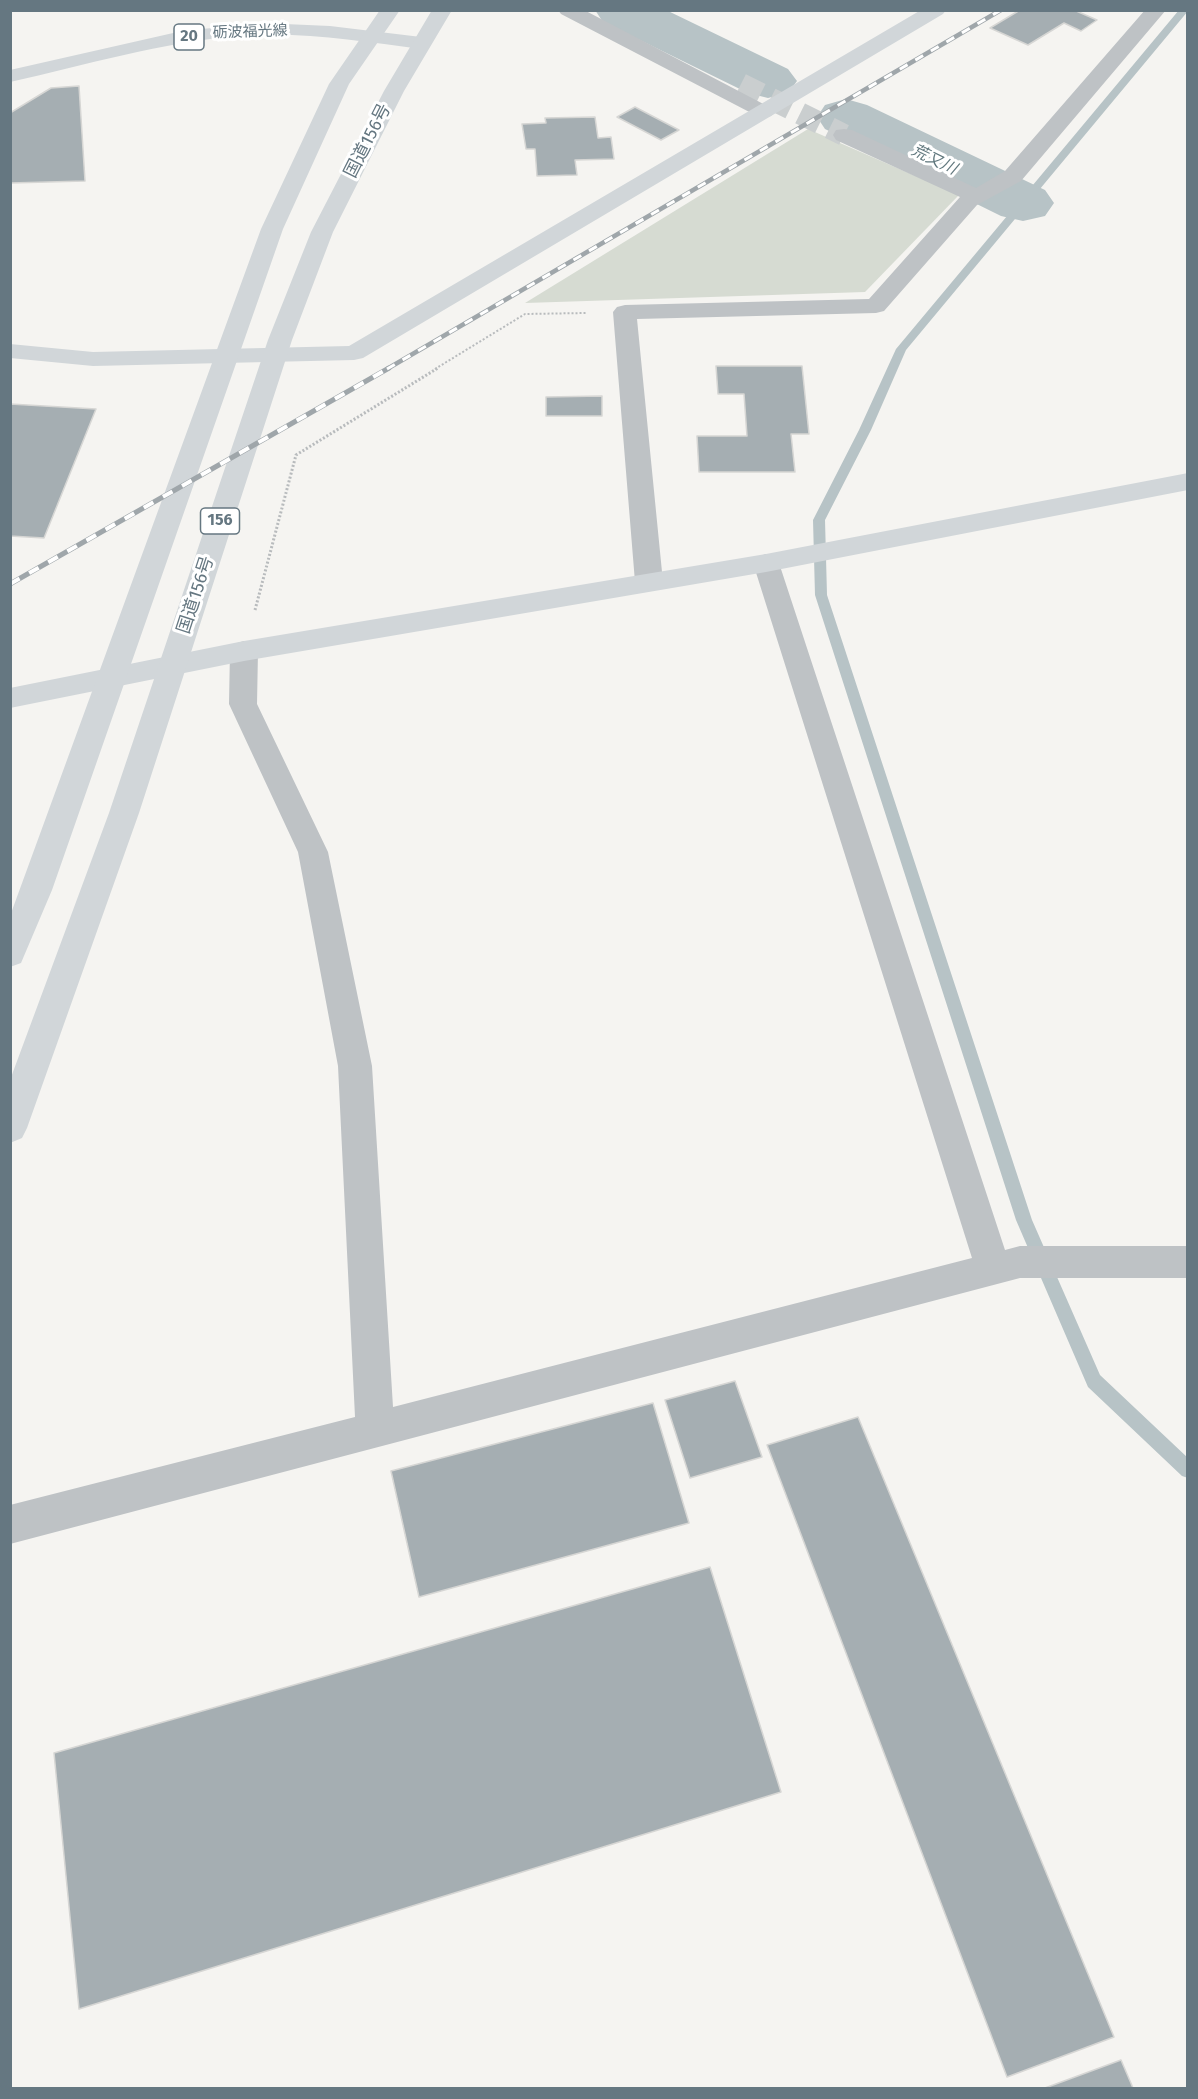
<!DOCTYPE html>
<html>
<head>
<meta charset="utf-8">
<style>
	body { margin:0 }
	#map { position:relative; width:1198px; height:2099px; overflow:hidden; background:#f5f4f1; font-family:"Fira Sans",sans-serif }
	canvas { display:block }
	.frame { position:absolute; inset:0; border:12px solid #657781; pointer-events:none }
</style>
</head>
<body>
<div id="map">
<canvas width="1198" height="2099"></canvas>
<div class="frame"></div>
</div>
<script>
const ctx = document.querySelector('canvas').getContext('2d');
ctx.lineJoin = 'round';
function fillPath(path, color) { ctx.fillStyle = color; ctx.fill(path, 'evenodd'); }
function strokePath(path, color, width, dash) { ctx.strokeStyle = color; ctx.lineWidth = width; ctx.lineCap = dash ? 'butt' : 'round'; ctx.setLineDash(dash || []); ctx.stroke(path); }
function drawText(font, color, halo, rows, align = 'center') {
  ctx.font = font + ' "Fira Sans","Noto Sans JP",sans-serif'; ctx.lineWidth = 6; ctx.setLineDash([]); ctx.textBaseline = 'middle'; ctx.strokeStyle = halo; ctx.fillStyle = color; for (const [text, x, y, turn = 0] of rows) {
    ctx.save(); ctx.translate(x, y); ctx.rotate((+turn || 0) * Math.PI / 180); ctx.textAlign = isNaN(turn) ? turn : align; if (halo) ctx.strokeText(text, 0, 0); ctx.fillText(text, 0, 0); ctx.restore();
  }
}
const green = new Path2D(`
	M808 129 959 195 865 292 525 303Z`);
const stream = new Path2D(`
	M1179 10 1188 11 906 350 871 430 825 520 827 595 1032 1220 1100 1375 1188 1458V1478L1182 1476 1088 1387 1016 1220 815 595 813 520 859 430 896 349Z`);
const river = new Path2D(`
	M595 10H666L788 69 797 81 788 93 768 98 748 93 603 22Z
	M846 99 867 105 1045 190 1054 203 1045 216 1023 221 1001 216 825 129 817 117 825 105Z`);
const building = new Path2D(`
	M1020 10H1074L1097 20 1081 31 1064 23 1028 45 990 28Z
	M79 86 85 181 10 183V113L51 88Z
	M635 107 679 130 661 140 617 117Z
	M595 117 598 138 611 137 614 159 575 160 577 175 537 176 535 149H526L522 124 546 123 545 118Z
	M716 366H802L809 434H791L795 472H699L697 436H747L744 394H718Z
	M602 396V416H546V397Z
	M10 404 96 409 44 538 10 536Z
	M735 1381 762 1457 690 1478 665 1400Z
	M653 1403 689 1523 419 1597 391 1471Z
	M858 1417 1114 2037 1007 2077 767 1445Z
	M710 1567 781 1792 79 2009 54 1753Z
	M1121 2060 1133 2088H1045Z`);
const streetTunnel = new Path2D(`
	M741 84 844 135`);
const pathFar1 = new Path2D(`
	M435 369 525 314 586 313`);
const path = new Path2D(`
	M255 610 296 455 438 368`);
const street = new Path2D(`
	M558 10H584L771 108 774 112 771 116 764 118 757 116 561 14Z
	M1145 10H1166L1021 181 977 205 884 311 876 313 637 319 663 582 659 589 649 591 639 589 635 582 613 312 617 307 625 305 869 299 960 197 836 140 833 135 836 130 844 129 852 130 976 188 1005 171Z
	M766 554 775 557 779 563 1005 1250 1020 1246H1188V1278H1020L10 1544V1505L355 1417 338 1066 298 852 229 704 230 651 234 644 244 641 254 644 258 651 257 704 328 852 372 1066 393 1407 972 1258 753 563 757 557Z`);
const secondary = new Path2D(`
	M921 10H946L943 14 363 358 354 360 93 366 10 358V344L93 352 349 346Z
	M1188 473V490L766 572 244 661 10 708V688L244 641 766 554Z`);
const primary = new Path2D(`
	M262 23 330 26 421 37 428 39 431 43 428 47 421 49C361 41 300 31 239 36 162 42 86 65 10 82V70L182 31Z`);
const highway = new Path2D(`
	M380 10H400L349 84 283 229 52 890 21 963 10 967V916L261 229 329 84Z
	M432 10H452L404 91 333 232 292 340 139 813 27 1128 22 1138 10 1143V1080L109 813 268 340 311 232 384 91Z`);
const railFar1 = new Path2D(`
	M387 369 1001 10`);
const rail = new Path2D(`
	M10 584 389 368`);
const farStreetnames = [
	["砺波福光線",250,32,-2]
];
const shields = [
	[189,37,30],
	[220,521,39]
];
const shieldNames = [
	["20",189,37],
	["156",220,521]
];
const farWaternames = [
	["荒又川",934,160,26]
];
const streetNames = [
	["国道156号",368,141,-63],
	["国道156号",196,595,-72]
];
fillPath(green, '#d6dbd2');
fillPath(stream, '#b7c3c6');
fillPath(river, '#b7c3c6');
fillPath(building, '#a5aeb2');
strokePath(building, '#d6d6d4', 1.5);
strokePath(streetTunnel, '#cacecf', 22, [22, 11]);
strokePath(pathFar1, '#b8bbbd', 2, [2, 2]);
strokePath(path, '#b8bbbd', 3, [2, 2]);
fillPath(street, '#bec2c5');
fillPath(secondary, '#d1d6d9');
fillPath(primary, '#d1d6d9');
fillPath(highway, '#d1d6d9');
strokePath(railFar1, '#9fa6aa', 4.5);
strokePath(rail, '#9fa6aa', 5);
strokePath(railFar1, '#fff', 3, [9]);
strokePath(rail, '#fff', 4, [11]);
drawText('15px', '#657781', '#fff', farStreetnames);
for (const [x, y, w] of shields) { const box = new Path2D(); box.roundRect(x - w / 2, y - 13, w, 26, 4.5); ctx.fillStyle = '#fff'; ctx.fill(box); strokePath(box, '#657781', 1.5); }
drawText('bold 16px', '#657781', null, shieldNames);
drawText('italic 16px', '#61787e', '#fff', farWaternames);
drawText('18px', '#657781', '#fff', streetNames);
</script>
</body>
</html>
